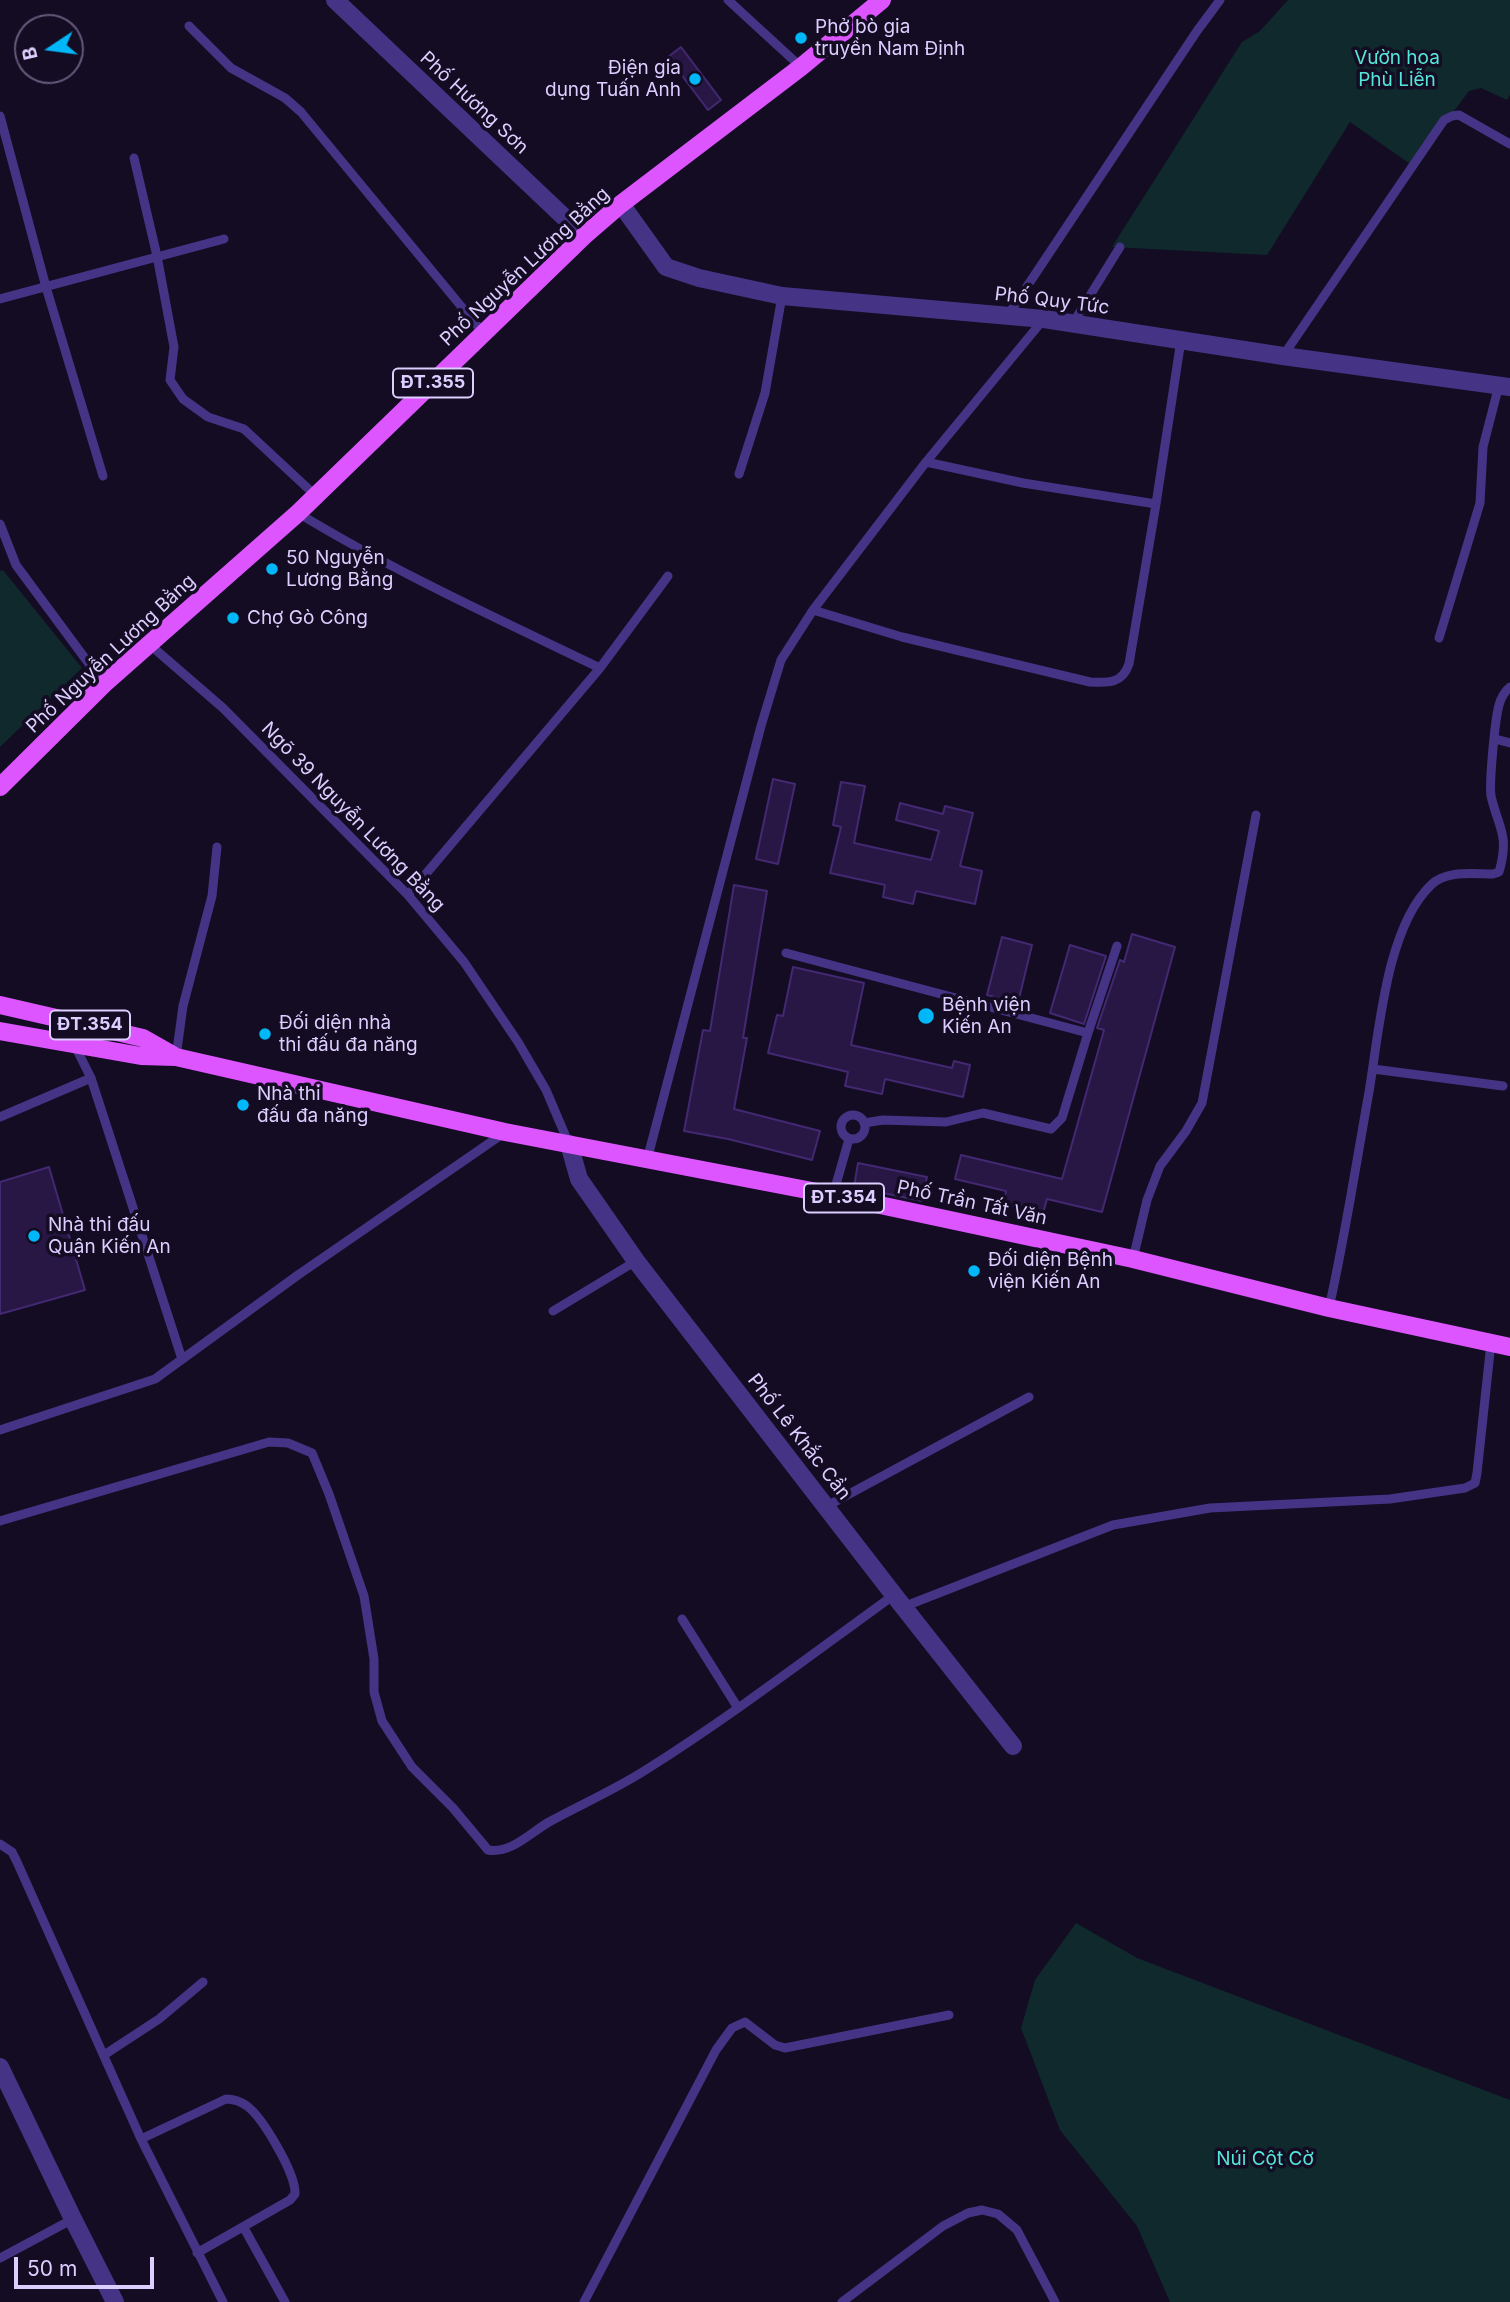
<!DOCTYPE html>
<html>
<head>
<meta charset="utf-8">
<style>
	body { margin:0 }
	#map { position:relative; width:1510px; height:2302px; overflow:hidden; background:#140c23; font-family:Inter,sans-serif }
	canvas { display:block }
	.north { position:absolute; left:14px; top:14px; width:70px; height:70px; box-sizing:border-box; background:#140c23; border:2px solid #645a7b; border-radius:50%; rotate:257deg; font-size:19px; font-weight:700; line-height:28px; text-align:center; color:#dcceff }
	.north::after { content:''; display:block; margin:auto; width:24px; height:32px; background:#00b7f9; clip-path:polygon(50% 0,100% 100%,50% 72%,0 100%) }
	.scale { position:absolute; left:14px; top:2257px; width:140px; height:32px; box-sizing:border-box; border:4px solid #dcceff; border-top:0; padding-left:9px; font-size:21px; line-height:24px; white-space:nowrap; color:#dcceff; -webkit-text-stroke:5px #140c23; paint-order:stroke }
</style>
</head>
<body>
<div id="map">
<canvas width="1510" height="2302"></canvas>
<div class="north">B</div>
<div class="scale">50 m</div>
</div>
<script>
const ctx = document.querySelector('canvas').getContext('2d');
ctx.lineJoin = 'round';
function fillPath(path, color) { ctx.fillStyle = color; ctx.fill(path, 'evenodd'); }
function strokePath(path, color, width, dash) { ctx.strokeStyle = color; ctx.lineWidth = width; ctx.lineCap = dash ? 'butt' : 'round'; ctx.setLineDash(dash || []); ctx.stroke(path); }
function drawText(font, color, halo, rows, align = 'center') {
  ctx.font = font + ' Inter,sans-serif'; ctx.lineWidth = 7; ctx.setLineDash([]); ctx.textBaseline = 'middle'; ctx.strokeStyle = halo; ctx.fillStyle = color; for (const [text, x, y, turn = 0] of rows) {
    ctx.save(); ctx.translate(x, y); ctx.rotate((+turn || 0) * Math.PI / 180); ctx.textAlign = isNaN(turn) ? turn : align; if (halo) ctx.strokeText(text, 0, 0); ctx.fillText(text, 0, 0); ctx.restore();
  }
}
const green = new Path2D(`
	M1288 0H1510V95L1507 100 1481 88 1469 91 1413 166 1350 122 1267 255 1112 247 1242 42 1260 31Z
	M3 570 82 668 0 747V571Z
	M1076 1923 1137 1958 1510 2100V2302H1170L1137 2226 1060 2130 1021 2028 1035 1980Z`);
const building = new Path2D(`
	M681 47 721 100 708 110 668 57Z
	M773 779 795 784 778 864 756 859Z
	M841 782 865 786 854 843 931 860 939 831 896 820 900 803 943 814 945 806 973 813 960 866 982 871 975 904 916 891 913 904 883 897 885 885 830 873 841 827 833 825Z
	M734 885 767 891 743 1038H747L734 1109 820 1131 812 1160 728 1139 684 1131 703 1030 710 1031Z
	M1132 934 1175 947 1102 1212 1047 1199 1043 1213 1003 1204 1006 1191 955 1179 961 1155 1062 1179 1104 1030 1097 1028 1120 960 1124 962Z
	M1002 937 1032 945 1018 1003 987 995Z
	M1070 945 1106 956 1084 1024 1050 1013Z
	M793 967 864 983 851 1045 952 1068 954 1061 970 1065 963 1097 885 1079 882 1094 845 1086 848 1072 768 1053 777 1015 783 1016Z
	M858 1163 927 1177 922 1201 854 1187Z
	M49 1167 85 1290 0 1314V1182Z`);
const service = new Path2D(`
	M728 0 801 67
	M189 26 231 68 285 98 301 112 484 334
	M0 116 46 287 103 476
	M134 158 157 256 174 347 170 380 183 399 208 417 244 429 316 496
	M0 299 224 239
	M1008 315 1197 31 1220 0
	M1073 323 1120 247
	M1283 356 1444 120 1452 116 1459 115 1510 144
	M926 462 1023 483 1156 504
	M739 474 765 393 782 296
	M298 513C395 572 498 619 600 668
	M0 524 16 565 104 684
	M813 610 902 637 1090 682C1108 683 1122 684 1129 664L1156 504 1181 340
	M1439 638 1480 503 1483 447 1499 385
	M149 644 223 708 408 895 464 962 518 1042 546 1090 569 1144
	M1495 739 1510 743
	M408 895 600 668 668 576
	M786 953 1088 1033 1062 1118 1051 1129 983 1113 946 1122 883 1120 864 1123
	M1088 1033 1117 946
	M74 1044 91 1078 182 1359
	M176 1057 183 1006 212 896 217 847
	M1373 1069 1503 1086
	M841 1127a12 12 0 1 1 24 0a12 12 0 1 1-24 0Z
	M0 1117 91 1078
	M647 1160 761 726 781 660 813 610 926 462 1043 320
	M833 1195 849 1139
	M1133 1259 1147 1200 1160 1166 1186 1131 1202 1103 1256 815
	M1329 1308C1345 1237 1356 1164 1369 1092 1379 1033 1386 928 1431 885 1446 870 1473 874 1493 874L1499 872C1510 835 1498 827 1491 796 1489 783 1495 719 1499 705 1501 698 1505 691 1510 687
	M553 1311 636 1261
	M0 1430 155 1379 298 1275 504 1133
	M827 1506 1029 1397
	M0 1521 269 1442 288 1443 312 1453 329 1494 364 1596 374 1659V1692L382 1721 412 1767 453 1808 488 1850C511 1854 530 1833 549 1822 580 1805 614 1790 644 1771 730 1717 811 1655 894 1595
	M903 1607 1113 1525 1210 1508 1390 1499 1465 1488 1475 1483 1477 1473 1491 1343
	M682 1619 738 1708
	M0 1844 12 1852 17 1862 141 2139 223 2302
	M104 2055 159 2019 203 1982
	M141 2139 226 2099C234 2099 240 2101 247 2106 263 2118 296 2174 295 2194L290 2200 197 2253
	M244 2228 285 2302
	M0 2258 73 2219
	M584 2302 716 2050 732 2028 745 2022 775 2045 785 2048 949 2015
	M842 2302 943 2226 968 2213 982 2210 998 2214 1017 2230 1055 2302`);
const minor = new Path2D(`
	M621 204 666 267 699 278 782 296 1044 319 1283 356 1510 387
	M569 1144 579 1179 636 1261 894 1595 1013 1746
	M0 2067 73 2219 115 2302`);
const tertiary = new Path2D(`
	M335 0 584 236`);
const primary = new Path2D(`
	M0 787 104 684 298 513 584 236 621 204 801 67 882 0
	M0 1005 143 1038 173 1055
	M0 1031 141 1056 176 1057 505 1132 833 1195 1133 1259 1329 1308 1510 1347`);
const markers = [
	[801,38,7,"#00b7f9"],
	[695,79,7,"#00b7f9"],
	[272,569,7,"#00b7f9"],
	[233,618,7,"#00b7f9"],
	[926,1016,9,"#00b7f9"],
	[265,1034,7,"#00b7f9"],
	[243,1105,7,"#00b7f9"],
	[34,1236,7,"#00b7f9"],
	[974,1271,7,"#00b7f9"]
];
const shields = [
	[433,383,80],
	[90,1025,80],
	[844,1198,80]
];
const shieldNames = [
	["ĐT.355",433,383],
	["ĐT.354",90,1025],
	["ĐT.354",844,1198]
];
const poiNames = [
	["Phở bò gia",815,27],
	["truyền Nam Định",815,49],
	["Điện gia",681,68,"right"],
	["dụng Tuấn Anh",681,90,"right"],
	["50 Nguyễn",286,558],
	["Lương Bằng",286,580],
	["Chợ Gò Công",247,618],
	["Bệnh viện",942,1005],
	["Kiến An",942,1027],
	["Đối diện nhà",279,1023],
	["thi đấu đa năng",279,1045],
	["Nhà thi",257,1094],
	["đấu đa năng",257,1116],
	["Nhà thi đấu",48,1225],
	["Quận Kiến An",48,1247],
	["Đối diện Bệnh",988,1260],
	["viện Kiến An",988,1282]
];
const parkNames = [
	["Vườn hoa",1397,58],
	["Phù Liễn",1397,80],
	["Núi Cột Cờ",1265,2159]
];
const streetNames = [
	["Phố Hương Sơn",474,103,43],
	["Phố Nguyễn Lương Bằng",525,267,-43],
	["Phố Quy Tức",1052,301,7],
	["Phố Nguyễn Lương Bằng",111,654,-43],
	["Ngõ 39 Nguyễn Lương Bằng",353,817,46],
	["Phố Trần Tất Văn",972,1203,12],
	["Phố Lê Khắc Cần",799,1437,52]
];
fillPath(green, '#0f292d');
fillPath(building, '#281745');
strokePath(building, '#432872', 2);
strokePath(service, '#453485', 9);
strokePath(minor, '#453485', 18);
strokePath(tertiary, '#453485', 18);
strokePath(primary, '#dc55ff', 18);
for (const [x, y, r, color] of markers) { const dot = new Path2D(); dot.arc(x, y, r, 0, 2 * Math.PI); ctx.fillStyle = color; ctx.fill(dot); strokePath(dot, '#140c23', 2.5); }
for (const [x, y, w] of shields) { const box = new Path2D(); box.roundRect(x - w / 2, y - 14.5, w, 29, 5); ctx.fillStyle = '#140c23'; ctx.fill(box); strokePath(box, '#dcceff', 2); }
drawText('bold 18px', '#dcceff', null, shieldNames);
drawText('19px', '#dcceff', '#140c23', poiNames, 'left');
drawText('19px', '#53e6da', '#140c23', parkNames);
drawText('19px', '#dcceff', '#140c23', streetNames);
</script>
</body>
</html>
